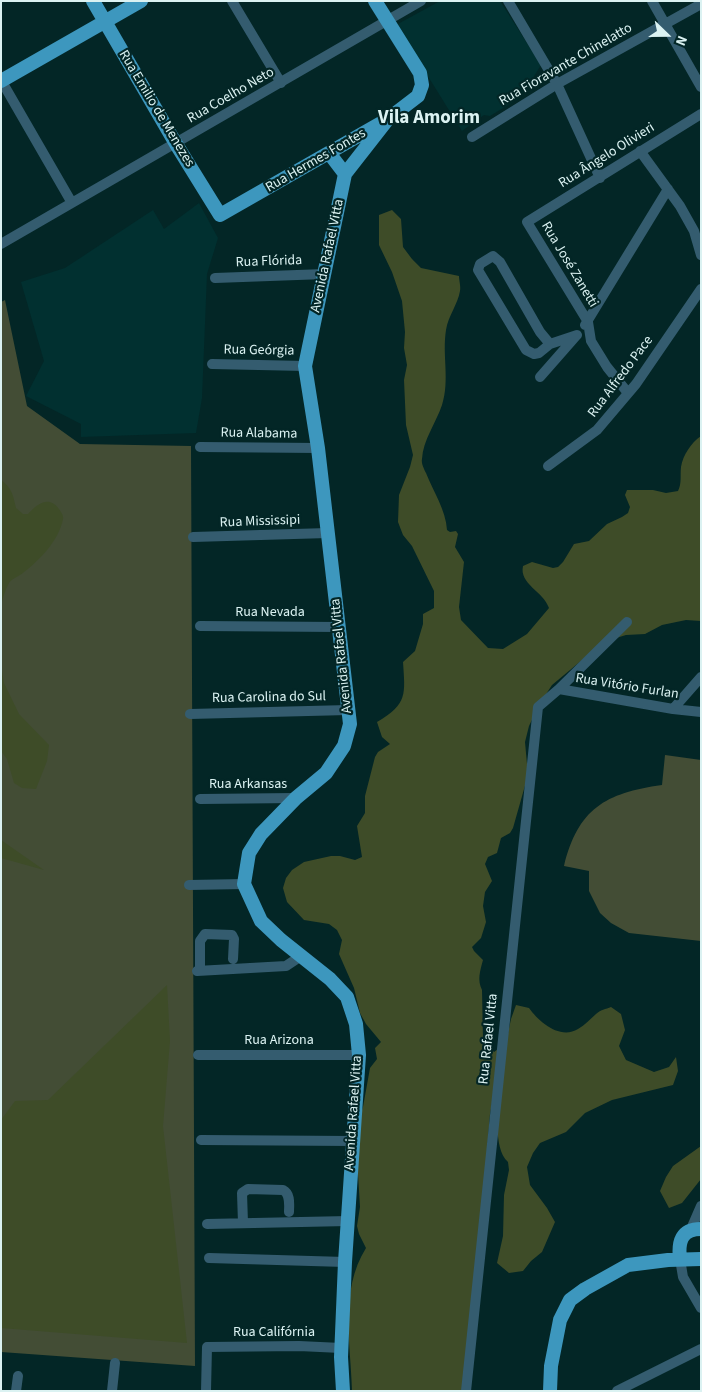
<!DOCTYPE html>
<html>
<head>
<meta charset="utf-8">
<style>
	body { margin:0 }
	#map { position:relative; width:702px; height:1392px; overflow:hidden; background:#032626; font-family:"Source Sans 3",sans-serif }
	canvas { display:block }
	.frame { position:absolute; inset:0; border:2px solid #dbf2f2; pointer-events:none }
	.north { position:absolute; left:642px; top:10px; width:50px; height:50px; -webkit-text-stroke:4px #032626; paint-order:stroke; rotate:112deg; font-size:14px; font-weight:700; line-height:20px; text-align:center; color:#dbf2f2 }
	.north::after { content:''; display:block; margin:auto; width:18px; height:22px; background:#dbf2f2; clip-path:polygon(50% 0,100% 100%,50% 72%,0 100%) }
</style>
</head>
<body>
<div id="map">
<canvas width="702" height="1392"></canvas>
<div class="frame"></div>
<div class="north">N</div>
</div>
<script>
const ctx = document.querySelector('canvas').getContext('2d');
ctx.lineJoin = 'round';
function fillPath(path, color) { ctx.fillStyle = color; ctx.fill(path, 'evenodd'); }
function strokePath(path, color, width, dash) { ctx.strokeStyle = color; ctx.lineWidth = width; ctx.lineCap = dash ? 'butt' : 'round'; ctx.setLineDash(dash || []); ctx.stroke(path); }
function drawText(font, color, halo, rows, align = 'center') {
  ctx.font = font + ' "Source Sans 3",sans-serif'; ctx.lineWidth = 4.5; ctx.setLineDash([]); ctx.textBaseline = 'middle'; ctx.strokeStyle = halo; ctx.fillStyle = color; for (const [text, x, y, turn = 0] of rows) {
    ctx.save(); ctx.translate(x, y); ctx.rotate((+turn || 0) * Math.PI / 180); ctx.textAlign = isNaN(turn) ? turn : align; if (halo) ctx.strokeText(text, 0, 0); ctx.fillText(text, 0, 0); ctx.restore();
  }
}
const built = new Path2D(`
	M440 1H500L541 65 521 97 490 116 484 115 462 131 396 25Z
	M199 203 218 238 207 274 202 398 196 433 81 437V424L26 396 44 361 21 282 65 268 153 210 164 229Z`);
const green = new Path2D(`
	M5 300 27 406 80 444 191 446 195 1366 1 1352V302Z
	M665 755 701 760V941L629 933 611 923 600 913 589 891V871L564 866C578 809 605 793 662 785Z`);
const forest = new Path2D(`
	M392 210 401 219 403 247 412 259 421 268 459 276C459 280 461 287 460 291 458 304 448 316 446 330 442 355 450 380 442 405 436 423 423 440 422 459 421 463 424 469 426 473 433 491 446 510 447 530L450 532 456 531 458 534 455 547 464 562 459 607 461 620 488 648 503 649 527 634 549 608C543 591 519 584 523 566L532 562 553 568 558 567 563 562 574 544 589 541 607 524 622 517 628 513 630 507 625 495 627 490H653L666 493 678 491C682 483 680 476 681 467 683 455 691 443 701 436V621L686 620 662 625 645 634 626 635 613 639 594 650 552 685 539 705 529 726 525 742 528 775 513 828 510 833 501 838 497 853 488 857 485 864 492 881 485 892 483 906 486 922 481 938 472 947 474 951 483 960C480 971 477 980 482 990L483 1040 494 1052 506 1043 511 1019 516 1005 529 1008C539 1022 560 1040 578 1029 585 1025 590 1019 596 1014 600 1010 606 1009 611 1007L621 1014 625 1030 619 1046 626 1060 654 1072 669 1067 676 1057 678 1071 673 1085 612 1100 585 1113 566 1132 540 1143 533 1153 527 1167 530 1185 547 1208 555 1222 542 1252 531 1261 523 1271 509 1273 497 1263 503 1236 504 1195 509 1170 508 1162C492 1148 500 1106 495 1087L490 1114 485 1178 462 1391H352C351 1344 339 1291 366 1248L359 1234 357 1226 360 1207 357 1158 359 1120 363 1107 370 1068 377 1059 375 1048 381 1042 366 1024 360 1013 354 988 339 954 342 940 337 930 329 924 304 920 287 902 283 888 286 878 292 870 304 862 331 856H340L355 860 362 857 357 826 365 813V796L375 757 378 752 390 744 382 737 377 722C408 704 405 694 403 662L415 651 423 624V614L434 608V591L412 546 403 535 398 522 399 495 410 467 413 455 406 425 404 380 407 365 404 348 405 332 402 301 392 272 379 245V215Z
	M1 480C12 488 13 495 16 508L23 514H28C37 504 49 495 59 509 61 512 64 516 63 519 59 540 40 560 24 572 20 576 12 578 9 583 5 590 3 598 1 605Z
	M1 665 4 683 19 714 49 745 47 761 36 789 22 788 14 783 7 759 1 751Z
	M1 840 44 870 1 858Z
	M167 985 170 1041 163 1126 187 1343 1 1328V1120L15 1101 48 1100Z
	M701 1146V1179L682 1203 669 1208 660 1191 666 1177 673 1166Z`);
const minor = new Path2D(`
	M232 1 281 83
	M508 1 557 84 600 178
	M652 1 701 87
	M1 80 72 203
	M472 137 557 84 701 4
	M640 151 680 206 694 231 701 255
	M1 244 421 1
	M215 278 325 274
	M585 325 668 189
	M550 344 540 332 500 262 493 256 480 264 478 270 526 350 534 354 539 353 550 344 577 335
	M212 364 305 366
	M540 377 576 336
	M628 393 607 367 591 341 588 322 527 222 701 114
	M200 447 318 448
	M548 466 597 430 636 384 701 289
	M193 537 328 533
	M200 626 339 627
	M559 689 627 622
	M673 709 701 677
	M190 714 348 710
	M200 799 296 798
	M189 885 244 884
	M197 971 286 966 301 956
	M200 971V941L205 934 232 935 234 939 233 959
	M198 1055H359
	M201 1140 352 1141
	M243 1223 242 1193 248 1189 283 1190C291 1194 289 1205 289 1212
	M207 1224 348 1221
	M691 1229 701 1206
	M209 1258 345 1262
	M680 1259 683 1277 701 1308
	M16 1391 18 1376
	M112 1391 115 1363
	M206 1391 207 1347 299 1346 341 1348
	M466 1391 538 707 559 689 673 709 701 712
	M617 1391 701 1349`);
const major = new Path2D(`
	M93 1 176 144 220 215 388 119 418 96 422 85 420 73 375 1
	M1 81 141 1
	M329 153 345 174
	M680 1259C678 1242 681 1229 701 1229
	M343 1391 341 1357 345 1262 359 1055 356 1024 347 997 330 979 281 940 261 921 244 884 249 853 261 834 296 798 326 773 344 746 350 724 318 448 305 366 345 174 388 119
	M550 1391 551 1366 560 1320 570 1300 585 1289 628 1265 668 1260 701 1259`);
const streetNames = [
	["Rua Fioravante Chinelatto",566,65,-30],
	["Rua Coelho Neto",231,96,-30],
	["Rua Emilio de Menezes",156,109,59],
	["Rua Ângelo Olivieri",607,156,-32],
	["Rua Hermes Fontes",316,161,-30],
	["Avenida Rafael Vitta",328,256,-78],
	["Rua Flórida",269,262,-2],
	["Rua José Zanetti",569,265,59],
	["Rua Geórgia",259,351,1],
	["Rua Alfredo Pace",621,377,-53],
	["Rua Alabama",259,434,1],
	["Rua Mississipi",260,522,-2],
	["Rua Nevada",270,613],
	["Avenida Rafael Vitta",342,656,-96],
	["Rua Vitório Furlan",627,687,9],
	["Rua Carolina do Sul",269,698,-1],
	["Rua Arkansas",248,785],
	["Rua Rafael Vitta",489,1039,-84],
	["Rua Arizona",279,1041],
	["Avenida Rafael Vitta",354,1113,-86],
	["Rua Califórnia",274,1333]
];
const districtNames = [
	["Vila Amorim",429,119]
];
fillPath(built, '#013030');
fillPath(green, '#434d35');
fillPath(forest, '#3e4c28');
strokePath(minor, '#345c6f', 10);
strokePath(major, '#3d97be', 14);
drawText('14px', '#dbf2f2', '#032626', streetNames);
drawText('bold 19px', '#dbf2f2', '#032626', districtNames);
</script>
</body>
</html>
